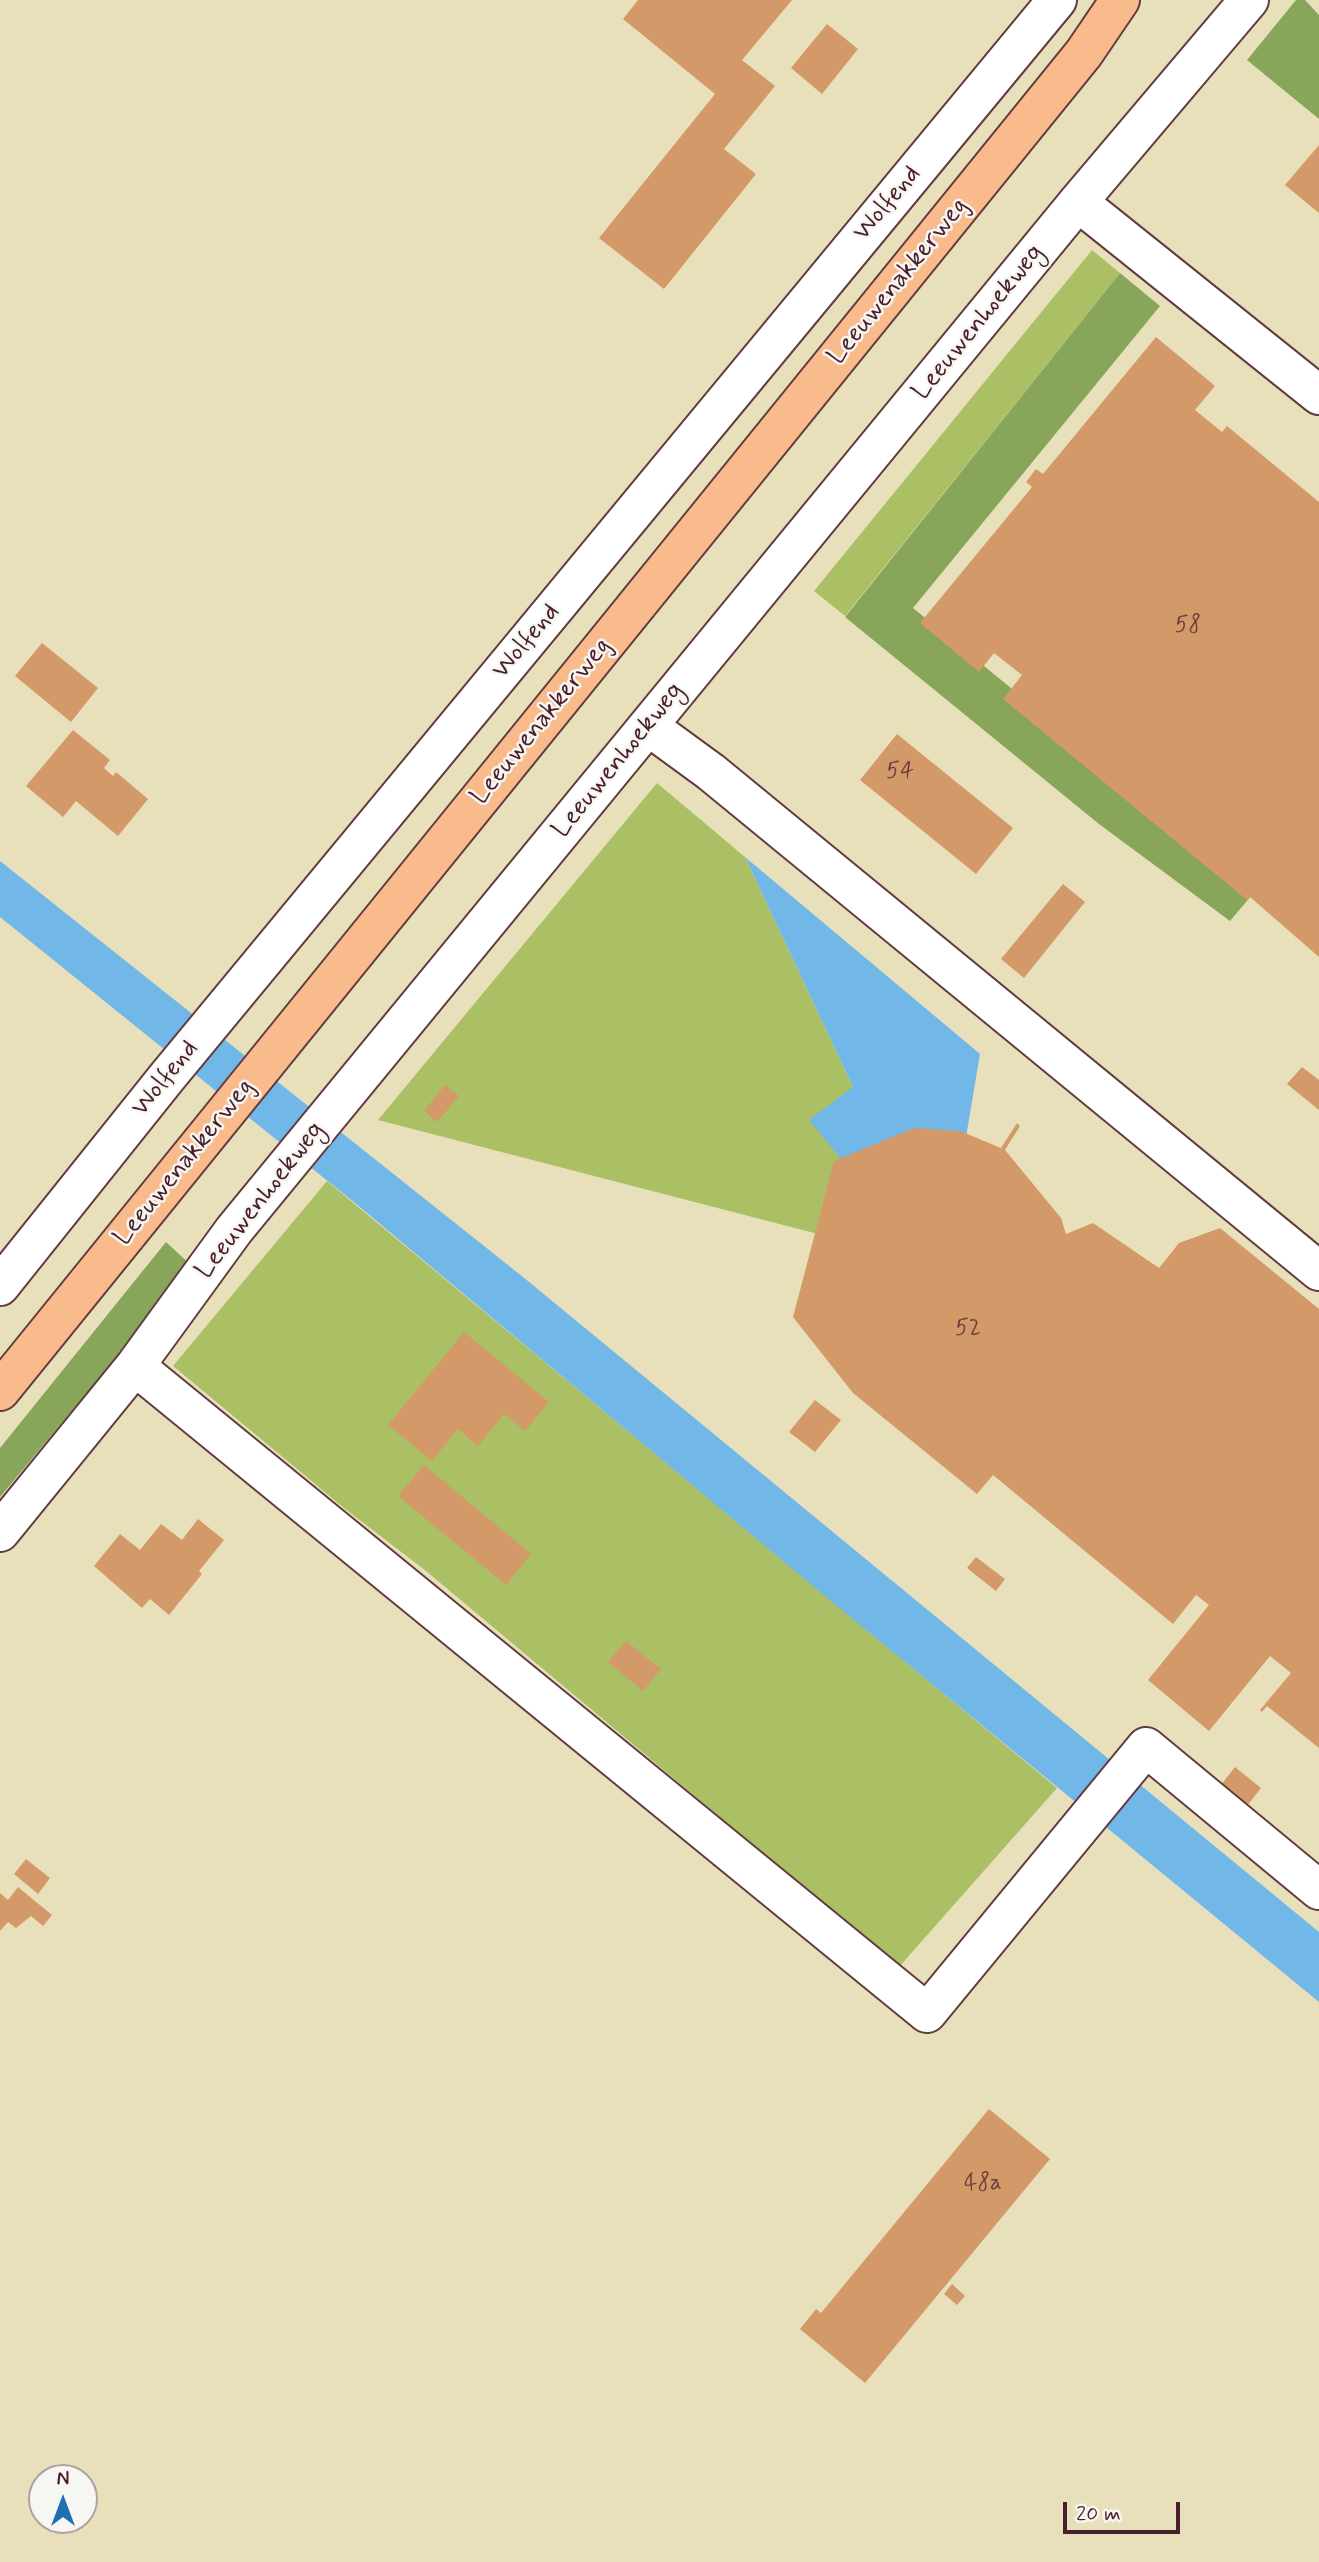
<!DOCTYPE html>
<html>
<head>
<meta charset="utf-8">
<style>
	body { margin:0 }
	#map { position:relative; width:1319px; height:2562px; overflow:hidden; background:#e8e0bb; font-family:Mynerve,sans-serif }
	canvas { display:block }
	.north { position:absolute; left:28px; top:2464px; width:70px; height:70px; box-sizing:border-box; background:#f6f6f2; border:2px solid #b1a0a2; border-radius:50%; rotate:0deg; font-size:19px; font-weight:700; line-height:28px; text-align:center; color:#4a1f2b }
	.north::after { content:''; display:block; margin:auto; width:24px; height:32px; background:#1f6fb2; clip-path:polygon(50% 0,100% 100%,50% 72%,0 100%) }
	.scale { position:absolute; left:1063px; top:2502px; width:117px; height:32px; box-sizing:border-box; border:4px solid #4a1f2b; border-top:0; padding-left:9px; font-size:21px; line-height:24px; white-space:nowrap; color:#4a1f2b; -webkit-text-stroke:5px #f6f6f2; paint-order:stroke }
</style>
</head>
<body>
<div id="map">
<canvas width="1319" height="2562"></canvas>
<div class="north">N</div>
<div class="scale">20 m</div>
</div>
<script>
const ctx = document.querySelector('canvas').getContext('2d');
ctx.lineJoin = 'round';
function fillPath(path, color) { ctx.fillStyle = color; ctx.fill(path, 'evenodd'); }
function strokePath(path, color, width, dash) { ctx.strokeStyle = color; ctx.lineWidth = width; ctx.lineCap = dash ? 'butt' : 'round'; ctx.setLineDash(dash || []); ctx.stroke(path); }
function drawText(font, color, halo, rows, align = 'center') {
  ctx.font = font + ' Mynerve,sans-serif'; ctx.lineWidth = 5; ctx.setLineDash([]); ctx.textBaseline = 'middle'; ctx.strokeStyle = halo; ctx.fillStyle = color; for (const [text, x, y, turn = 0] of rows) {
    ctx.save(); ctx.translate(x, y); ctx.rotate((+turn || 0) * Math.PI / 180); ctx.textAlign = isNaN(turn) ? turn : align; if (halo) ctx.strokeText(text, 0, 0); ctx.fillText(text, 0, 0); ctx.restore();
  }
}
const green = new Path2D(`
	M1092 250 1120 273 845 616 814 591Z
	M657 783 745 857 853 1087 856 1177 818 1234 378 1120Z
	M327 1181 1057 1788 899 1967 426 1571 344 1508 173 1366Z`);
const forest = new Path2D(`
	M1296 0H1305L1319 15V119L1247 60Z
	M1120 273 1160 306 913 608 1257 889 1230 921 1099 824 845 617Z
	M166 1242 192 1266 0 1497V1448Z`);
const water = new Path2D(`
	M745 857 980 1054 965 1143 856 1177 809 1120 853 1087Z
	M0 861 523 1277 1319 1932V2002L832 1602 355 1203 0 917Z`);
const building = new Path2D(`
	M638 0H792L742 60 775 86 724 149 756 174 664 289 599 238 715 94 623 19Z
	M827 24 858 49 822 94 791 68Z
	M1319 145V213L1285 185Z
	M1156 337 1215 386 1195 410 1222 432 1227 426 1319 502V957L1250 897 1247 900 1003 699 1022 675 994 653 979 672 920 623 1032 487 1026 482 1036 469 1043 474Z
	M42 643 98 688 71 722 15 676Z
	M73 730 110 760 104 768 113 776 116 772 148 799 118 836 76 801 63 817 26 786Z
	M897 734 1013 828 976 874 860 780Z
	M1063 884 1085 902 1024 978 1001 959Z
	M1302 1067 1319 1080V1110L1287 1084Z
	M445 1085 459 1096 437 1122 424 1111Z
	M1017 1123 1020 1126 1005 1150 1061 1218 1066 1234 1093 1223 1159 1268 1179 1243 1220 1228 1319 1309V1748L1267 1706 1262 1712 1260 1710 1291 1673 1270 1656 1209 1731 1148 1680 1209 1605 1196 1595 1173 1624 993 1475 977 1494 853 1393 793 1317 834 1161 914 1128 960 1131 1001 1148Z
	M464 1332 549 1402 525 1431 504 1414 478 1446 458 1429 432 1461 388 1425Z
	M815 1400 841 1420 815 1452 789 1432Z
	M424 1465 531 1554 506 1585 398 1496Z
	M198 1519 224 1540 199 1571 202 1574 169 1615 150 1599 142 1608 94 1566 120 1534 140 1550 161 1524 182 1540Z
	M976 1557 1005 1579 996 1591 967 1568Z
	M626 1641 661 1669 643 1691 608 1662Z
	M1235 1767 1261 1788 1243 1811 1217 1790Z
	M26 1859 50 1878 38 1894 14 1874Z
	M18 1887 52 1915 43 1926 31 1916 16 1928 8 1922 0 1931V1893L8 1900Z
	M989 2109 1050 2159 865 2383 800 2329 816 2309 821 2313Z
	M952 2284 965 2296 957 2305 944 2294Z`);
const minor = new Path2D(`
	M1078 202 1319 395
	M648 726 711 772 1319 1271
	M0 1286 167 1077 1057 0
	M135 1366 927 2013 1146 1747 1319 1890
	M0 1532 135 1366 234 1230 1078 202 1249 0`);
const major = new Path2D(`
	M0 1391 1084 53 1120 0`);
const numberNames = [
	["58",1188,626],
	["54",900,772],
	["52",968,1329],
	["48a",983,2184]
];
const streetNames = [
	["Wolfend",888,204,-50],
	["Leeuwenakkerweg",899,282,-51],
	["Leeuwenhoekweg",979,323,-51],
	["Wolfend",527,642,-50],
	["Leeuwenakkerweg",542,722,-51],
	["Leeuwenhoekweg",619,761,-51],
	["Wolfend",166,1079,-51],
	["Leeuwenakkerweg",185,1163,-51],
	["Leeuwenhoekweg",261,1201,-52]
];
fillPath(green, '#abc065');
fillPath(forest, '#88a65a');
fillPath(water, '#71b7e8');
fillPath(building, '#d39969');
strokePath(minor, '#623c41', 42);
strokePath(major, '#623c41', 42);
strokePath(minor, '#fff', 38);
strokePath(major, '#fabb8c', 38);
drawText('23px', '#6c3e3a', null, numberNames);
drawText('26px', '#4a1f2b', '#f6f6f2', streetNames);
</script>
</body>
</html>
